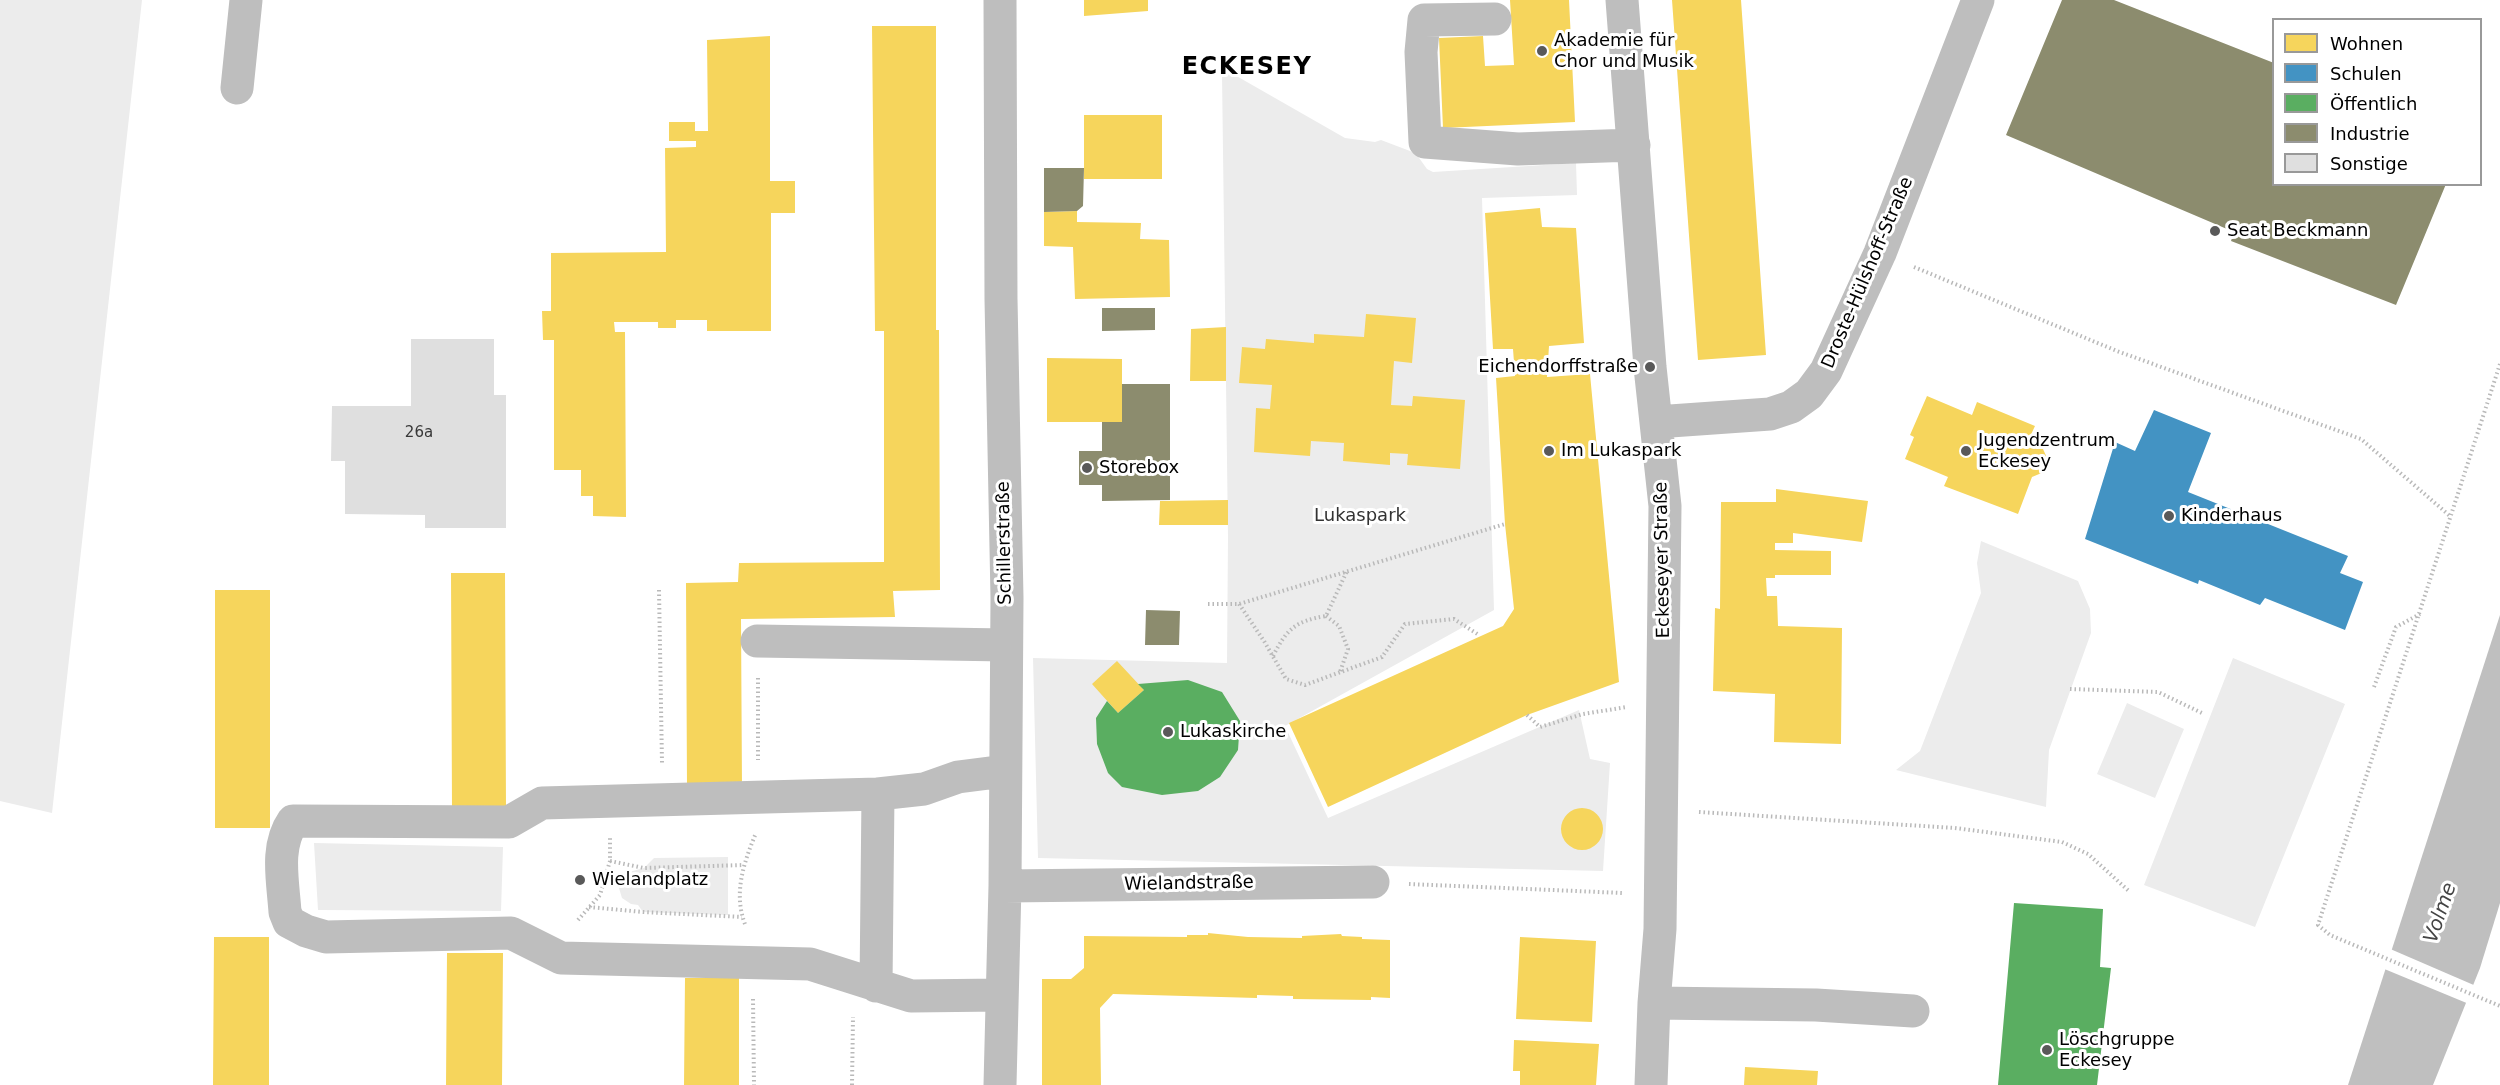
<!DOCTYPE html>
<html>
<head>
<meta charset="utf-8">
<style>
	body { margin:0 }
	#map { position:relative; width:2500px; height:1085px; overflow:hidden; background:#fff; font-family:"DejaVu Sans",sans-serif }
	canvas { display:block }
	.legend { position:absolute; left:2272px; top:18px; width:210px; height:168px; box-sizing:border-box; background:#fff; border:2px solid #999; margin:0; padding:8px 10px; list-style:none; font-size:18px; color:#000 }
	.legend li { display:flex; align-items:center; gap:12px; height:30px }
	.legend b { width:30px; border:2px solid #999 }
</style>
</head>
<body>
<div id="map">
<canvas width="2500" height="1085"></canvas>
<ul class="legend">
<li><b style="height:16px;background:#f6d55c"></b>Wohnen</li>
<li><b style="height:16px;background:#4393c3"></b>Schulen</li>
<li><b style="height:16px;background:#5aae61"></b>Öffentlich</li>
<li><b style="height:16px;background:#8c8c6e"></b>Industrie</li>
<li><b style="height:16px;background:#dfdfdf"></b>Sonstige</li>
</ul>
</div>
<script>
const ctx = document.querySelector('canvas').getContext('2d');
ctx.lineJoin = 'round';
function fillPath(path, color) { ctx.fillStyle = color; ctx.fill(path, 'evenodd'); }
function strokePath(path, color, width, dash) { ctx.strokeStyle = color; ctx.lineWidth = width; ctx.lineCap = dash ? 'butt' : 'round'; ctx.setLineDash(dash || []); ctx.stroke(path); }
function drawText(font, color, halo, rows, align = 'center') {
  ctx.font = font + ' "DejaVu Sans",sans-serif'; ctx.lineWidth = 6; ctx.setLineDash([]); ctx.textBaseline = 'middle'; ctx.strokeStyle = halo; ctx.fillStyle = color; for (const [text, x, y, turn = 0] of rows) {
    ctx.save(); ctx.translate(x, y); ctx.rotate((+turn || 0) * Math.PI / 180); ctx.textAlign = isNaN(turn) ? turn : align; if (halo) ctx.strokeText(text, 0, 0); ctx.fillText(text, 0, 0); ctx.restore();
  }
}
const green = new Path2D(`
	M0 0H142L52 813 0 801Z
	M1222 74H1233L1345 138 1375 142 1381 140 1410 151 1417 155 1427 169 1433 172 1576 163 1577 195 1482 198 1494 610 1285 726 1328 818 1579 710 1590 759 1610 763 1603 871 1038 858 1033 658 1227 663 1228 537Z
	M1981 541 2078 581 2090 609 2091 633 2049 750 2046 807 1896 770 1920 751 1981 593 1977 563Z
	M2233 658 2345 704 2255 927 2144 885Z
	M2127 703 2184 729 2155 798 2097 774Z
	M314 843 503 847 501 911 318 910Z
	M728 857V915L643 912 638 905 631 904 622 898 619 888 625 873 644 868 654 858Z`);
const water = new Path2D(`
	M2500 615V903L2480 968 2433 1085H2348Z`);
const pier = new Path2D(`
	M2388 948 2476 986 2469 1004 2382 968Z`);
const homes = new Path2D(`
	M1084 0H1148V11L1084 16Z
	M1510 0H1569L1575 122 1443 128 1439 38 1483 36 1485 66 1514 65Z
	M1672 0H1741L1766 355 1698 360Z
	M872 26H936V330H939L940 590 893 591 895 617 741 619 742 789H687L686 583 738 582 739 563 884 562V331H875Z
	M770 36V181H795V213H771V331H707V320H676V328H658V322H614L615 332H625L626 517 593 516V496H581V470H554V340H543L542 311H551V253L666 252 665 148 696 147V141H669V122H695V131H708L707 40Z
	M1084 115H1162V179H1084Z
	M1540 208 1542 227 1576 228 1584 343 1549 346 1547 377 1590 374 1619 682 1527 715 1328 807 1289 723 1503 626 1514 609 1505 524 1496 378 1515 376 1513 349H1493L1485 213Z
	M1077 211V222L1141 223 1140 239 1169 240 1170 297 1075 299 1073 247 1044 246V212Z
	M1366 314 1416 318 1412 363 1394 361 1391 405 1412 406 1413 396 1465 400 1460 469 1407 465 1408 454 1390 453V465L1343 461 1344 443 1311 441 1310 456 1254 452 1256 408 1270 409 1272 385 1239 383 1242 347 1265 349 1266 339 1314 343V334L1364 337Z
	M1226 327V381H1190L1191 329Z
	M1047 358 1122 359V422H1047Z
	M1927 396 1972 415 1977 402 2035 426 2027 443 2043 449 2048 460 2044 472 2032 477 2018 514 1944 486 1948 477 1905 459 1914 437 1910 435Z
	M1776 489 1868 501 1862 542 1793 533V543H1775V550L1831 551V575H1775V578H1766L1767 596H1777L1778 626 1842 628 1841 744 1774 742 1775 694 1713 691 1715 608 1720 609 1721 502H1776Z
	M1228 500V525H1159L1160 501Z
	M451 573H505L506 811H452Z
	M215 590H270V828H215Z
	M1117 661 1144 690 1118 713 1092 684Z
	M1561 829a21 21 0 1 1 42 0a21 21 0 1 1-42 0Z
	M1208 933 1248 937 1302 938V936L1341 934 1342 936 1362 937V939L1390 940V998L1371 997V1000L1293 999V996L1257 995V998L1113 994 1100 1008 1101 1085H1042V979H1071L1084 968V936L1187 937V935H1208Z
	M214 937H269V1085H213Z
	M1520 937 1596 941 1592 1022 1516 1019Z
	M447 953H503L502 1085H446Z
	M685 978H739V1085H684Z
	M1514 1040 1599 1044 1596 1085H1520V1071H1513Z
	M1745 1067 1818 1071 1817 1085H1744Z`);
const schools = new Path2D(`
	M2154 410 2211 433 2188 492 2348 556 2340 573 2363 582 2345 630 2265 598 2260 605 2199 580 2198 584 2085 539 2115 442 2135 451Z`);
const public = new Path2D(`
	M1188 680 1222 692 1240 721 1238 750 1220 777 1198 791 1162 795 1122 787 1108 773 1097 744 1096 718 1107 701 1118 713 1144 690 1138 684Z
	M2014 903 2103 909 2100 967 2111 968 2097 1085H1998Z`);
const industry = new Path2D(`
	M2062 0H2114L2274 63V184H2446L2396 305 2231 241 2234 232 2006 135Z
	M1044 168H1084L1083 206 1077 211 1044 212Z
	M1102 308H1155V330L1102 331Z
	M1122 384H1170V500L1102 501V485H1079V451H1102V422H1122Z
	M1146 610 1180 611 1179 645H1145Z`);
const building = new Path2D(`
	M411 339H494V395H506V528H425V515L345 514V461H331L332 406H411Z`);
const path = new Path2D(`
	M1914 267 2117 351 2361 439 2450 516
	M2500 364 2318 925 2330 935 2500 1006
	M659 590 662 763
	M1208 604H1239L1505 524
	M1239 604 1264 641 1286 679 1305 685 1382 657 1405 624 1454 619 1479 635
	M1326 616 1339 626 1348 649 1340 672
	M1273 656C1287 629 1295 621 1326 616L1347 571
	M758 678V760
	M2374 687 2396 627 2420 614
	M2070 689 2158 692 2202 713
	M1527 715 1540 727 1583 714 1627 707
	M1699 812 1955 828 2062 842 2088 854 2130 892
	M610 861 644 868 744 865
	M1409 884 1623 893
	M589 907 643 912 742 917
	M578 920 600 895 610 861V838
	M745 924C733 893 744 862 756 833
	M753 999 754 1085
	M852 1085 853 1017`);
const minor = new Path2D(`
	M1622 0 1650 367 1665 506 1660 929 1654 1003 1651 1085
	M1495 19 1424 20 1421 52 1425 142 1518 149 1634 145
	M237 88 246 0
	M1656 422 1770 414 1791 407 1809 394 1826 371 1880 253 1978 0
	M757 641 1006 645
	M878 794 924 789 958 777 1005 771
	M1005 886 1373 882
	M876 986 878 794 542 803 509 822 293 821C275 847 283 881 285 912L289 922 306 931 326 937 511 933 561 958 810 964 911 996 1001 995
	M1654 1003 1816 1005 1913 1011
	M1000 1085 1005 886 1007 598 1001 299 1000 0`);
const markers = [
	[1542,51,6,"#595959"],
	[2215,231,6,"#595959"],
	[1650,367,6,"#595959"],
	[1549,451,6,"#595959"],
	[1966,451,6,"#595959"],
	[1087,468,6,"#595959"],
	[2169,516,6,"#595959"],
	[1168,732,6,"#595959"],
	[580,880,6,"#595959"],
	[2047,1050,6,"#595959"]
];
const numberNames = [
	["26a",419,433]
];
const poiNames = [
	["Akademie für",1554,41],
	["Chor und Musik",1554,62],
	["Seat Beckmann",2227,231],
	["Eichendorffstraße",1638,367,"right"],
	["Jugendzentrum",1978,441],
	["Eckesey",1978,462],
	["Im Lukaspark",1561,451],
	["Storebox",1099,468],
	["Kinderhaus",2181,516],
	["Lukaskirche",1180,732],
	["Wielandplatz",592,880],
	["Löschgruppe",2059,1040],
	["Eckesey",2059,1061]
];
const streetNames = [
	["Droste-Hülshoff-Straße",1868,273,-67],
	["Schillerstraße",1005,543,-91],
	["Eckeseyer Straße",1663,560,-91],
	["Wielandstraße",1189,884,-1]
];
const parkNames = [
	["Lukaspark",1360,516]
];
const waterNames = [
	["Volme",2441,913,-71]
];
const districtNames = [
	["ECKESEY",1247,68]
];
fillPath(green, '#ececec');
fillPath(water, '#bfbfbf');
fillPath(pier, '#fff');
fillPath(homes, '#f6d55c');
fillPath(schools, '#4393c3');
fillPath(public, '#5aae61');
fillPath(industry, '#8c8c6e');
fillPath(building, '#dfdfdf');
strokePath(path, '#b9b9b9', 4, [1.5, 3]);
strokePath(minor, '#bebebe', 33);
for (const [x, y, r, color] of markers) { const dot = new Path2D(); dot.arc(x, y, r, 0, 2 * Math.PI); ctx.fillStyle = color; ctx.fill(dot); strokePath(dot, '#fff', 2); }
drawText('15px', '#383838', null, numberNames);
drawText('18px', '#000', '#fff', poiNames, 'left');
drawText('18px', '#000', '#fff', streetNames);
drawText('18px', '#333', '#fff', parkNames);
drawText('italic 20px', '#444', '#fff', waterNames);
ctx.letterSpacing = '1.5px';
drawText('bold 24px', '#000', '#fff', districtNames);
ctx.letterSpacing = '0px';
</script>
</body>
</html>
